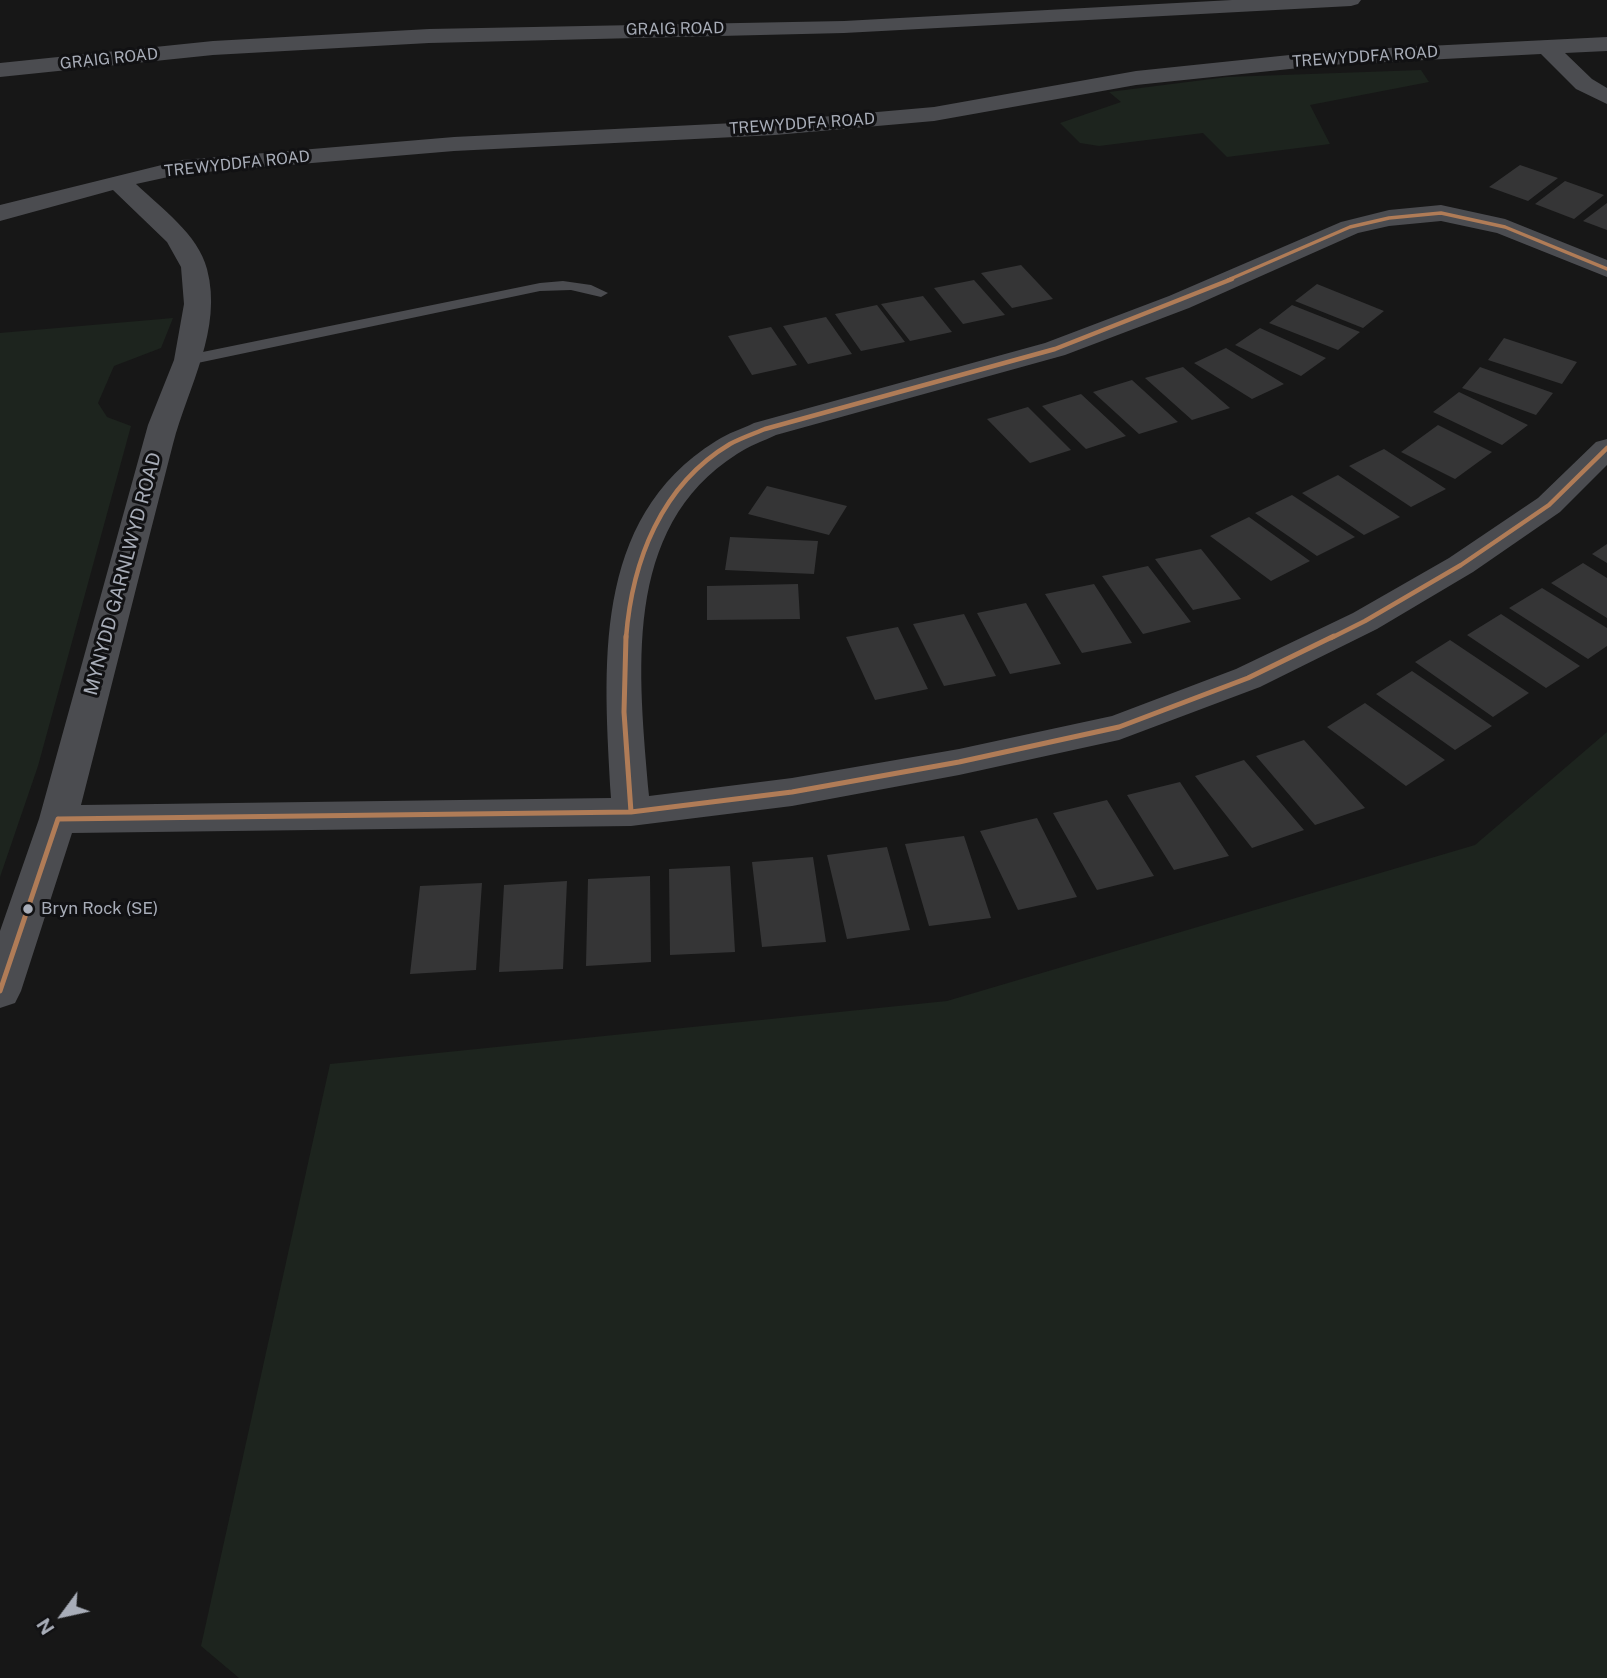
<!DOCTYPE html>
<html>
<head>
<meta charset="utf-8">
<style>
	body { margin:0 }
	#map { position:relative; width:1607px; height:1678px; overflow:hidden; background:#171717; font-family:"Public Sans",sans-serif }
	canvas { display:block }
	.north { position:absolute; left:28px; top:1580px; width:70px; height:70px; -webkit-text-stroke:5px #111113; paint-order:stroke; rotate:237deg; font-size:19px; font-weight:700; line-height:28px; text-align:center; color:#a8adb8 }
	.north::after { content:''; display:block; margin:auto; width:24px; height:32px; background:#a8adb8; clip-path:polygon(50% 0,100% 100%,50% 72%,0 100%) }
</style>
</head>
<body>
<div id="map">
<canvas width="1607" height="1678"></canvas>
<div class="north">N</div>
</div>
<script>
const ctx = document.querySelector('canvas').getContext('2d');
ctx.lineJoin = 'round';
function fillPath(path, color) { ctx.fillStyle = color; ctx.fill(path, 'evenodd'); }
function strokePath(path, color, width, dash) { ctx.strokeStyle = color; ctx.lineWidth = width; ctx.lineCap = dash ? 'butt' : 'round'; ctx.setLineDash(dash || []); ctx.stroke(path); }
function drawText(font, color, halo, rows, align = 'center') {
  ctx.font = font + ' "Public Sans",sans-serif'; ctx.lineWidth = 6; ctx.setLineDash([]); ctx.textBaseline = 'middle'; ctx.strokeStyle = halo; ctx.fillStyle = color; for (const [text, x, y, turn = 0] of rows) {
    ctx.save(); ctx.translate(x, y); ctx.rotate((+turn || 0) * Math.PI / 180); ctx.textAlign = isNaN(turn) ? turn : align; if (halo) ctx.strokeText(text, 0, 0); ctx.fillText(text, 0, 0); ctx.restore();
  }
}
const green = new Path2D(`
	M1421 70 1429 82 1310 105 1330 144 1227 157 1203 133 1099 146 1080 143 1060 123 1121 102 1109 92 1227 77Z
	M173 318 161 348 114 366 98 403 107 417 131 426 38 766 0 877V333Z
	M1607 732V1678H239L201 1646 330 1064 947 1001 1475 845Z`);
const building = new Path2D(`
	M1520 165 1558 178 1528 201 1489 187Z
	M1565 181 1604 195 1574 219 1535 204Z
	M1607 203V230L1583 221Z
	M1021 265 1053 299 1012 308 981 273Z
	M974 280 1005 315 963 324 934 288Z
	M1317 284 1384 311 1363 328 1295 301Z
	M923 296 952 332 910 341 881 304Z
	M877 305 905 342 861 351 835 314Z
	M1292 305 1360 332 1338 350 1269 323Z
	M826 317 852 354 808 364 783 326Z
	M771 327 797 365 752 375 728 336Z
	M1260 328 1326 358 1301 376 1235 345Z
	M1504 338 1577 362 1562 384 1488 360Z
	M1226 348 1284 384 1252 399 1194 363Z
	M1183 367 1230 408 1192 420 1145 378Z
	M1480 367 1553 393 1536 415 1462 388Z
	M1132 380 1178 422 1139 434 1093 392Z
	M1459 392 1528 425 1502 445 1433 412Z
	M1081 394 1126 436 1086 449 1042 406Z
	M1028 407 1071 450 1030 463 987 419Z
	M1438 425 1492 452 1455 479 1401 452Z
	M1384 449 1446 489 1411 507 1349 466Z
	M1338 475 1400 517 1364 535 1302 493Z
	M767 486 847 506 829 535 748 514Z
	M1292 495 1355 537 1317 556 1255 513Z
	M1249 517 1310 561 1271 581 1210 536Z
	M730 537 818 541 814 574 725 570Z
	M1607 544V563L1592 554Z
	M1201 549 1241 599 1193 610 1155 559Z
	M1583 563 1607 578V618L1551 583Z
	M1148 566 1191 622 1143 634 1102 576Z
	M798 584 800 619 707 620V586Z
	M1094 584 1132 643 1082 653 1045 594Z
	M1542 588 1607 628V646L1588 659 1509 608Z
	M1026 603 1061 664 1010 674 977 613Z
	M964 614 996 676 944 686 913 624Z
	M1501 614 1580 666 1546 688 1467 635Z
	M898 627 928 689 875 700 846 637Z
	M1450 640 1529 693 1493 717 1415 662Z
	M1412 671 1492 726 1455 750 1376 694Z
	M1365 703 1445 760 1406 786 1327 727Z
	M1304 740 1365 808 1315 825 1256 756Z
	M1244 760 1304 830 1252 848 1195 776Z
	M1180 782 1229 856 1174 870 1127 795Z
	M1107 800 1154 876 1097 890 1053 813Z
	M1037 818 1077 897 1018 910 980 831Z
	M964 836 991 918 929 926 905 844Z
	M887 847 910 930 847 939 827 855Z
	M813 857 826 942 762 947 752 862Z
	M730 866 735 952 670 955 669 869Z
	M650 876 651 962 586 966 588 879Z
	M567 881 563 969 499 972 504 885Z
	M482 883 476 970 410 974 420 886Z`);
const service = new Path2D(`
	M563 281 591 285 608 293 601 297 571 290 540 291 188 365 180 360 188 355 540 283Z`);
const minor = new Path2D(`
	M1232 0H1361L1358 4 1351 6 844 33 429 43 213 55 0 77V63L213 41 429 29 844 21Z
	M1607 37V51L1565 53 1592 79 1607 88V104L1576 89 1541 54 1328 65 1136 85 934 121 775 135 454 151 182 174 136 184C161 208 198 234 207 269 223 329 188 387 173 444 142 564 112 684 81 805L611 798C604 670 590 519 716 441 728 433 742 429 754 423L1045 343 1169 296 1341 222 1389 210 1441 205 1505 219 1607 260V277L1497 233 1441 221 1389 226 1358 233 1189 308 1065 355 776 435C763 441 749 446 737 454 620 528 639 676 649 796L792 778 959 749 1112 716 1236 669 1353 613 1449 558 1538 498 1596 442 1607 439V465L1560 512 1473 572 1377 629 1260 687 1119 740 959 775 792 806 631 826 72 833 21 991 15 1003 0 1008V931L39 819 148 425 174 360 184 304 181 267 167 242 113 190 0 221V205L182 160 454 137 775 121 934 107 1136 71 1328 51Z`);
const bus1Far2 = new Path2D(`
	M1228 280 1350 227 1389 218 1441 213 1505 227 1607 269`);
const bus1Far1 = new Path2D(`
	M626 638C632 561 661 485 730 444 741 438 753 434 765 429L1055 349 1232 279
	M1331 638 1365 621 1461 565 1549 505 1607 448`);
const bus1 = new Path2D(`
	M626 636 624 712 631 812
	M58 819 631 812 792 792 959 762 1119 727 1248 678 1334 636
	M0 991 58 819`);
const markers = [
	[28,909,6,"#a8adb8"]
];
const farStreetnames = [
	["GRAIG ROAD",675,29,-1],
	["TREWYDDFA ROAD",1365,57,-4],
	["GRAIG ROAD",109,59,-6],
	["TREWYDDFA ROAD",802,124,-4],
	["TREWYDDFA ROAD",237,164,-6]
];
const busNames = [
	["Bryn Rock (SE)",41,909]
];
const streetNames = [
	["MYNYDD GARNLWYD ROAD",123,574,-75]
];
fillPath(green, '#1d241e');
fillPath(building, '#353536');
fillPath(service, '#4b4c50');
fillPath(minor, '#4b4c50');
strokePath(bus1Far2, '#b07c57', 3.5);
strokePath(bus1Far1, '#b07c57', 4.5);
strokePath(bus1, '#b07c57', 5);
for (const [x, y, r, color] of markers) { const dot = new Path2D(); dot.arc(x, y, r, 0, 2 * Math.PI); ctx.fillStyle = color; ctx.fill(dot); strokePath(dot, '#111113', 2.5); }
drawText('16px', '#a8adb8', '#111113', farStreetnames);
drawText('17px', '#a8adb8', '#111113', busNames, 'left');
drawText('19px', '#a8adb8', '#111113', streetNames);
</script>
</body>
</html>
